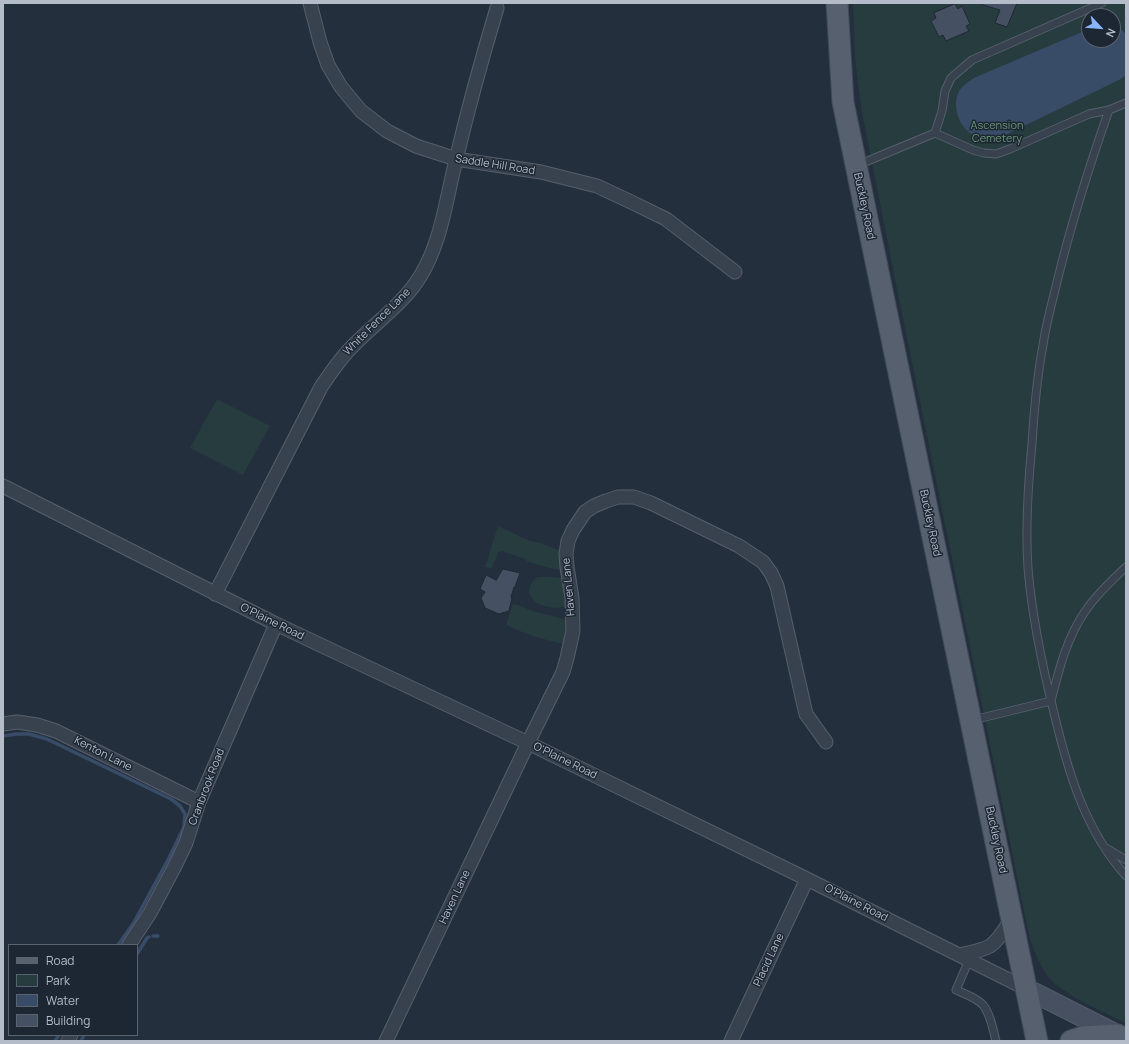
<!DOCTYPE html>
<html>
<head>
<meta charset="utf-8">
<style>
	body { margin:0 }
	#map { position:relative; width:1129px; height:1044px; overflow:hidden; background:#242f3e; font-family:Manrope,sans-serif }
	canvas { display:block }
	.frame { position:absolute; inset:0; border:4px solid #b4bcc9; pointer-events:none }
	.legend { position:absolute; left:8px; top:944px; width:130px; height:92px; box-sizing:border-box; background:#1d2633; border:1px solid #59626f; margin:0; padding:5px 7px; list-style:none; font-size:12px; color:#b4bcc9 }
	.legend li { display:flex; align-items:center; gap:8px; height:20px }
	.legend b { width:20px; border:1px solid #59626f }
	.north { position:absolute; left:1081px; top:8px; width:40px; height:40px; box-sizing:border-box; background:#1d2633; border:1px solid #59626f; border-radius:50%; rotate:116deg; font-size:11px; font-weight:700; line-height:16px; text-align:center; color:#b4bcc9 }
	.north::after { content:''; display:block; margin:auto; width:14px; height:18px; background:#8ab4f8; clip-path:polygon(50% 0,100% 100%,50% 72%,0 100%) }
</style>
</head>
<body>
<div id="map">
<canvas width="1129" height="1044"></canvas>
<div class="frame"></div>
<ul class="legend">
<li><b style="height:5px;background:#56606e"></b>Road</li>
<li><b style="height:11px;background:#263c3f"></b>Park</li>
<li><b style="height:11px;background:#394c67"></b>Water</li>
<li><b style="height:11px;background:#455162"></b>Building</li>
</ul>
<div class="north">N</div>
</div>
<script>
const ctx = document.querySelector('canvas').getContext('2d');
ctx.lineJoin = 'round';
function fillPath(path, color) { ctx.fillStyle = color; ctx.fill(path, 'evenodd'); }
function strokePath(path, color, width, dash) { ctx.strokeStyle = color; ctx.lineWidth = width; ctx.lineCap = dash ? 'butt' : 'round'; ctx.setLineDash(dash || []); ctx.stroke(path); }
function drawText(font, color, halo, rows, align = 'center') {
  ctx.font = font + ' Manrope,sans-serif'; ctx.lineWidth = 3; ctx.setLineDash([]); ctx.textBaseline = 'middle'; ctx.strokeStyle = halo; ctx.fillStyle = color; for (const [text, x, y, turn = 0] of rows) {
    ctx.save(); ctx.translate(x, y); ctx.rotate((+turn || 0) * Math.PI / 180); ctx.textAlign = isNaN(turn) ? turn : align; if (halo) ctx.strokeText(text, 0, 0); ctx.fillText(text, 0, 0); ctx.restore();
  }
}
const green = new Path2D(`
	M853 3H1126V1023C1104 1012 1068 997 1051 980 1041 969 1035 953 1030 940L896 284 862 112 855 59ZM1089 16H1113V40H1089Z
	M217 399 270 426 243 475 190 448Z
	M498 526 530 541 540 543 566 553 567 568 561 571 532 563 527 561 525 559 502 551 498 552 492 568 485 567Z
	M538 577H551L562 578 572 603 563 607 556 608 548 607 536 603 529 594C529 586 531 581 538 577Z
	M513 604 521 606 532 611 549 615 573 622 570 645C547 641 527 635 506 625Z`);
const water = new Path2D(`
	M1113 26 1118 27 1126 34V75L1119 80 1001 137C980 141 963 135 957 113 956 107 955 99 958 94 961 86 969 81 976 77L1089 29V40H1113Z`);
const stream = new Path2D(`
	M3 736 16 734H29L47 739 171 799 180 806 185 814 184 827 169 858 133 924 118 945
	M153 936H158
	M137 954 147 938 149 937
	M55 1041 59 1035
	M81 1041 84 1035`);
const building = new Path2D(`
	M983 3H1017L1007 27 995 23 1000 10 983 5Z
	M955 4 958 9 962 6 970 24 966 26 969 31 946 41 943 35 939 37 931 21 936 18 934 13Z
	M503 569 520 573 515 587H514L511 597 512 598 509 611 499 614 485 608 481 598 485 592 480 589 486 575 496 580Z`);
const service = new Path2D(`
	M1109 110C1089 167 1071 224 1057 282 1052 303 1046 324 1043 345 1037 377 1034 411 1032 444 1028 485 1025 526 1028 568 1032 617 1042 665 1054 713 1068 772 1085 830 1126 876
	M935 133 942 111 945 91 951 78 972 60 1102 3
	M858 165 935 133 973 150 984 153 996 154 1010 149 1089 114 1109 110 1126 103
	M973 720 1051 701C1059 669 1067 637 1086 610 1097 594 1112 580 1126 567
	M1106 848 1126 860
	M969 960 956 990C965 994 977 998 983 1005 991 1015 993 1030 996 1041`);
const minor = new Path2D(`
	M310 3 320 42 328 65 341 87 361 111 387 131 416 146 456 159 541 172 597 186 629 201 666 219 735 272
	M3 486 276 624 528 743 807 879 1027 989
	M215 594 321 387C330 374 339 360 350 349 372 325 405 303 421 275 442 240 446 199 456 160 468 109 482 58 497 8
	M3 724 17 722 37 725 56 731 199 802
	M129 945 150 913 175 866 186 843 199 802 276 624
	M959 955C969 953 981 951 990 946 1000 939 1006 927 1012 918
	M68 1041 71 1035
	M386 1041 528 743 563 672 567 658 573 631 572 598 567 567 566 554 568 541 573 530 585 512 594 506 606 501 618 497H634L651 503 739 546 763 562 771 573 777 586 806 714 826 742
	M731 1041 807 879`);
const secondary = new Path2D(`
	M1027 989 1122 1037`);
const primary = new Path2D(`
	M837 3 843 102 1037 1041
	M1071 1041 1083 1037 1118 1035`);
const parkNames = [
	["Ascension",997,126],
	["Cemetery",997,139]
];
const streetNames = [
	["Saddle Hill Road",495,165,9],
	["Buckley Road",864,206,78],
	["White Fence Lane",377,322,-45],
	["Buckley Road",930,523,78],
	["Haven Lane",569,587,-95],
	["O'Plaine Road",272,622,26],
	["Kenton Lane",103,754,27],
	["O'Plaine Road",565,761,26],
	["Cranbrook Road",207,787,-69],
	["Buckley Road",996,840,78],
	["Haven Lane",455,897,-65],
	["O'Plaine Road",856,903,27],
	["Placid Lane",769,960,-65]
];
fillPath(green, '#263c3f');
fillPath(water, '#394c67');
strokePath(stream, '#394c67', 3.5);
fillPath(building, '#455162');
strokePath(building, '#1f2835', 1);
strokePath(service, '#565f6c', 9);
strokePath(minor, '#565f6c', 15);
strokePath(secondary, '#565f6c', 21);
strokePath(primary, '#414a57', 23);
strokePath(service, '#38414e', 7);
strokePath(minor, '#38414e', 13);
strokePath(secondary, '#465061', 19);
strokePath(primary, '#56606e', 21);
drawText('11px', '#6b9a76', '#1d2633', parkNames);
drawText('11px', '#b4bcc9', '#1d2633', streetNames);
</script>
</body>
</html>
